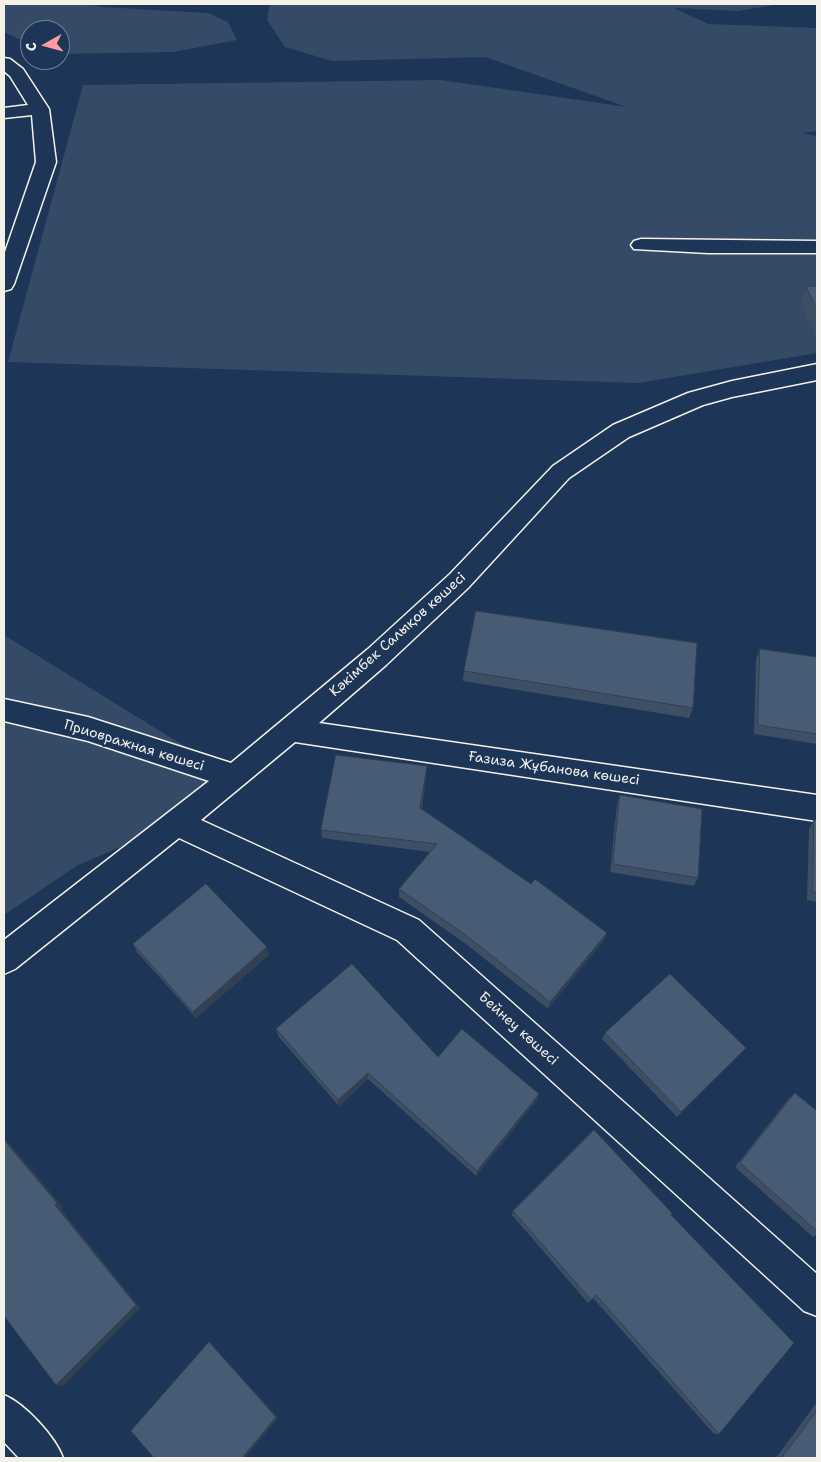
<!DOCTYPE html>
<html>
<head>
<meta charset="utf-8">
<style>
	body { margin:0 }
	#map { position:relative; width:821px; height:1462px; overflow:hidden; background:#1d3557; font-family:"Shantell Sans",sans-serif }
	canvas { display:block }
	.frame { position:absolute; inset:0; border:5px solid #f4f1e8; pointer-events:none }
	.north { position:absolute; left:20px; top:20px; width:50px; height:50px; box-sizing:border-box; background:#1d3557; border:1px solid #738091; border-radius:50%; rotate:263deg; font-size:14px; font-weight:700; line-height:20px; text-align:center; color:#f4f1e8 }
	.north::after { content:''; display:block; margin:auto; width:18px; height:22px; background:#ff9aa2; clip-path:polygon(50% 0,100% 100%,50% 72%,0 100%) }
</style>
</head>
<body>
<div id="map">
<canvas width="821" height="1462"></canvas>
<div class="frame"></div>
<div class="north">С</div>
</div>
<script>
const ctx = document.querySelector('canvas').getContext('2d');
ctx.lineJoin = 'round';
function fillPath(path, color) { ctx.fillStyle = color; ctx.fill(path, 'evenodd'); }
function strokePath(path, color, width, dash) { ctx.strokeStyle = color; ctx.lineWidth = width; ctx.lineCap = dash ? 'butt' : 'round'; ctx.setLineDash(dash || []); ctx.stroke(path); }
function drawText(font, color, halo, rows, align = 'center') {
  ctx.font = font + ' "Shantell Sans",sans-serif'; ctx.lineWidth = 5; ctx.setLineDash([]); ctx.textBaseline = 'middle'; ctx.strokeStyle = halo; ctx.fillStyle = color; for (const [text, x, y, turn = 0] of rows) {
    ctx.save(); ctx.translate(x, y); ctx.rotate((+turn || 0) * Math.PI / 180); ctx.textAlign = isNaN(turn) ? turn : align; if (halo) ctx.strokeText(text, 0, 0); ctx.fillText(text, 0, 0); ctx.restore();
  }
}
const green = new Path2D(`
	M4 4H87L103 7 208 13 228 22 237 40 173 52 60 54V30H30V44L4 32Z
	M270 4H781L738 11 674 8 708 24 817 28V131L802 133 817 136V353L638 383 8 362 83 85 441 80 627 107 485 57 332 61 285 47 267 20Z
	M4 635 235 777 177 823 78 865 4 915Z`);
const minor = new Path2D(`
	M4 58 10 59 23 69 49 109 56 162 14 284 11 289 4 291V255L36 162 32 115 4 118V108L28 105 10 76 4 71Z
	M641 239 817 241V253H708L634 249 631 245 634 241Z
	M817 364V380L732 397 703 405 629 437 569 478 468 588 386 665 319 723 817 795V821L295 742 201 820 419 920 817 1274V1316L804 1311 397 940 179 838 15 969 4 974V940L209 781 88 741 4 721V699L88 717 231 763 368 649 450 574 553 466 613 425 688 393 732 381Z
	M4 1395C25 1404 55 1436 63 1458H19L4 1442Z`);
const wall = new Path2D(`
	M817 286V334L816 335 801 304 806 287Z
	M760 649 817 657V744L754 734 756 659Z
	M464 671 693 708 689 718 463 681Z
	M427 766 426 775 422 809 531 884 607 933 604 940 548 1009 466 944 399 897V889L430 852 322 838 321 830Z
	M620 795 698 878 694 886 610 872 617 804Z
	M814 820H817V902L807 900 809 829Z
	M133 944 269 955 196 1018 137 952Z
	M276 1029 438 1057 539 1094 537 1100 476 1176 368 1079 339 1106 278 1036Z
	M605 1033 746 1048 677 1117 602 1039Z
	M795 1093 817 1111V1235L813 1237 735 1167 789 1098Z
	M513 1211 671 1215 719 1434H714L593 1298 588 1303 512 1215Z
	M817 1402V1458H776Z`);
const shadedWall = new Path2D(`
	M427 766 426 775 420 817V808Z
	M607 933 604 940 548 1009 550 1002Z
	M267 947 269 955 196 1018 193 1012Z
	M746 1048 677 1117 681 1112Z
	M368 1073V1079L339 1106 338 1100Z
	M539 1094 537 1100 476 1176 477 1171Z
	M4 1139 9 1143 63 1207 61 1209 140 1308 62 1387 56 1385Z
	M209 1342 212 1344 278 1418 245 1458H242Z`);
const building = new Path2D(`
	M817 286V309L806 287Z
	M476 611 697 643 693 708 464 671Z
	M760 649 817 657V734L758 725Z
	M336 755 427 766 420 808 531 884 535 879 607 933 550 1002 467 936 399 889 437 844 321 830Z
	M620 795 702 809 698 878 613 864Z
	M814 820H817V893L813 892Z
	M206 884 267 947 193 1012 133 944Z
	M352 964 438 1057 462 1029 539 1094 477 1171 368 1073 338 1100 276 1029Z
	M670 974 746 1048 681 1112 605 1033Z
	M795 1093 817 1111V1231L740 1163Z
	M594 1130 672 1213 671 1215 794 1343 719 1434 596 1295 591 1300 513 1211Z
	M4 1140 57 1203 55 1205 136 1305 56 1385 4 1316Z
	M209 1342 276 1417 242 1458H154L131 1431Z
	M817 1411V1458H782Z`);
const streetNames = [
	["Кәкімбек Салықов көшесі",398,635,-42],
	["Приовражная көшесі",134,746,17],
	["Ғазиза Жұбанова көшесі",554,769,8],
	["Бейнеу көшесі",518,1029,42]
];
fillPath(green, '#354a67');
strokePath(minor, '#f4f1e8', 3);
fillPath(minor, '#1d3557');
fillPath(wall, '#3e4e64');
fillPath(shadedWall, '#324051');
fillPath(building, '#485b74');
strokePath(building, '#324051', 1);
drawText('14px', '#f4f1e8', '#1d3557', streetNames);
</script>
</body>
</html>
